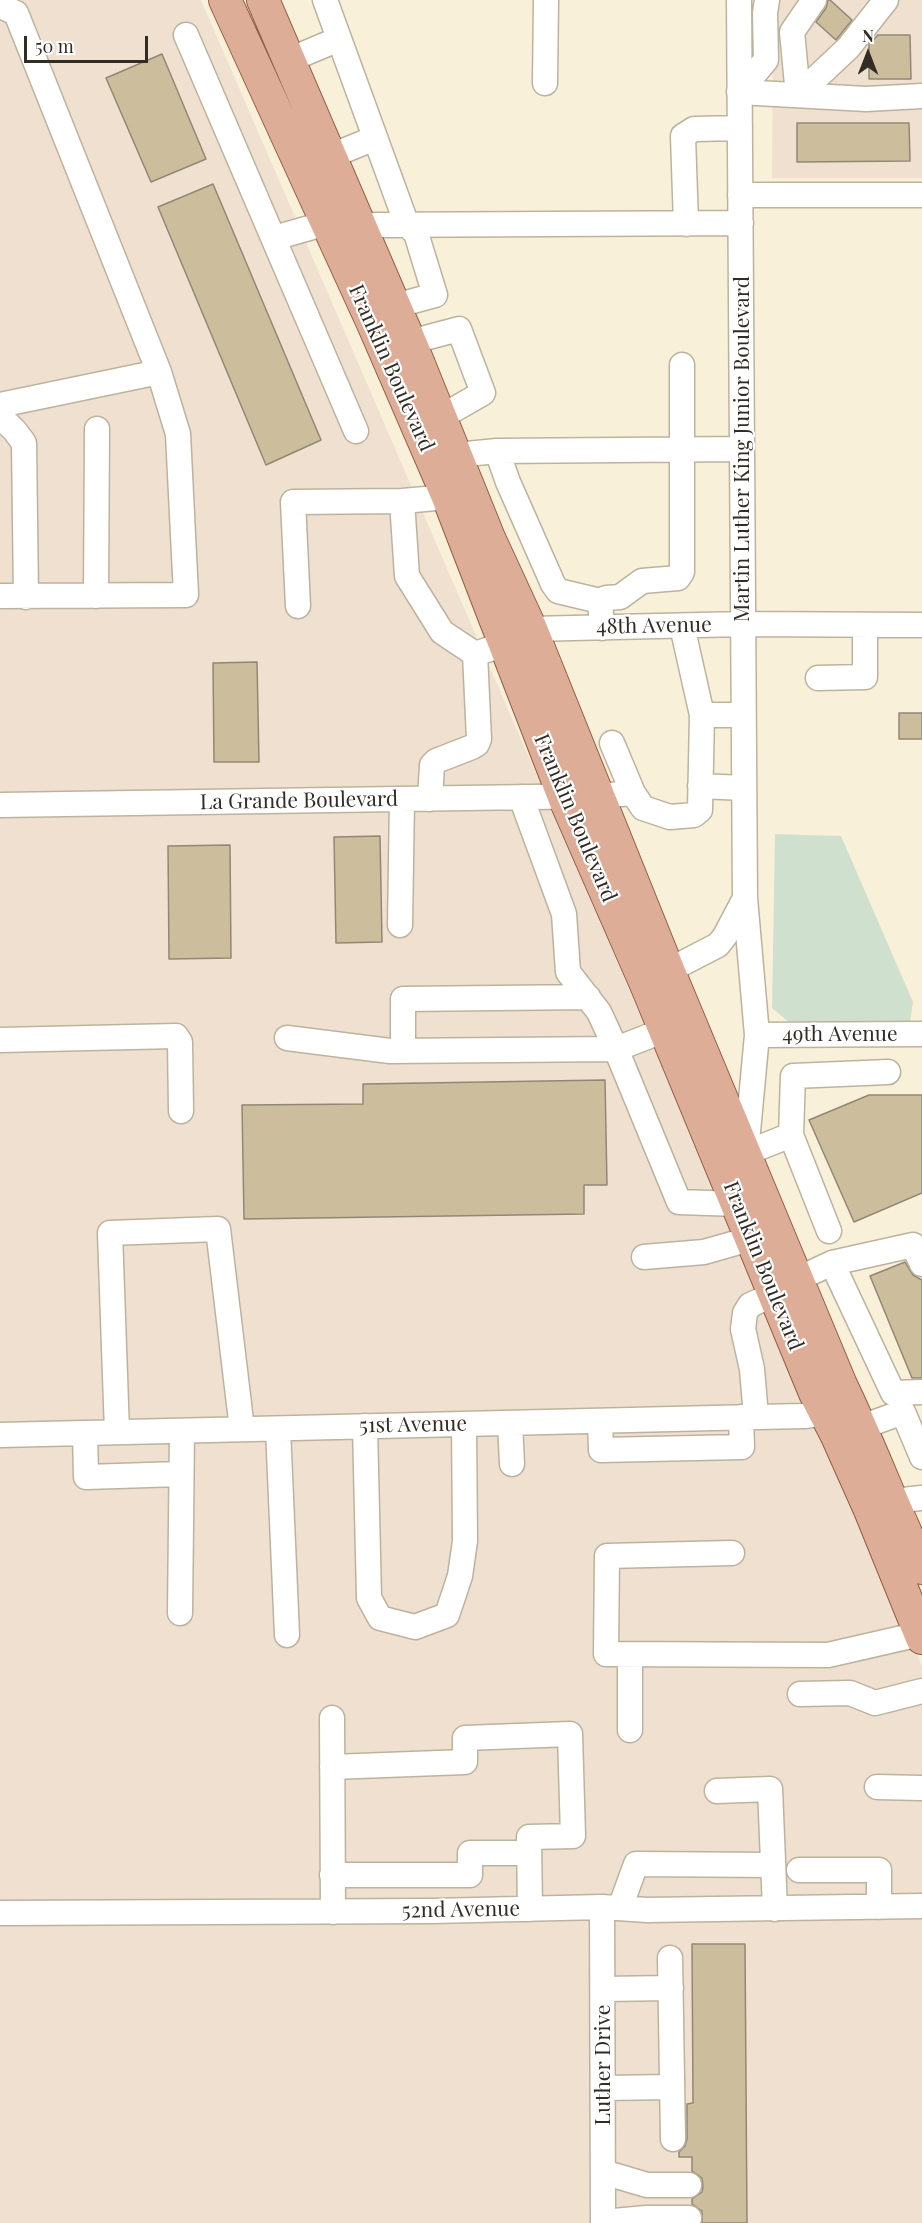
<!DOCTYPE html>
<html>
<head>
<meta charset="utf-8">
<style>
	body { margin:0 }
	#map { position:relative; width:922px; height:2223px; overflow:hidden; background:#f9f0da; font-family:"Playfair Display",serif }
	canvas { display:block }
	.north { position:absolute; left:838px; top:24px; width:60px; height:60px; -webkit-text-stroke:4px #fefefe; paint-order:stroke; rotate:0deg; font-size:16px; font-weight:700; line-height:24px; text-align:center; color:#312d25 }
	.north::after { content:''; display:block; margin:auto; width:21px; height:27px; background:#312d25; clip-path:polygon(50% 0,100% 100%,50% 72%,0 100%) }
	.scale { position:absolute; left:24px; top:36px; width:124px; height:27px; box-sizing:border-box; border:3px solid #312d25; border-top:0; padding-left:8px; font-size:18px; line-height:21px; white-space:nowrap; color:#312d25; -webkit-text-stroke:4px #fefefe; paint-order:stroke }
</style>
</head>
<body>
<div id="map">
<canvas width="922" height="2223"></canvas>
<div class="north">N</div>
<div class="scale">50 m</div>
</div>
<script>
const ctx = document.querySelector('canvas').getContext('2d');
ctx.lineJoin = 'round';
function fillPath(path, color) { ctx.fillStyle = color; ctx.fill(path, 'evenodd'); }
function strokePath(path, color, width, dash) { ctx.strokeStyle = color; ctx.lineWidth = width; ctx.lineCap = dash ? 'butt' : 'round'; ctx.setLineDash(dash || []); ctx.stroke(path); }
function drawText(font, color, halo, rows, align = 'center') {
  ctx.font = font + ' "Playfair Display",serif'; ctx.lineWidth = 4.5; ctx.setLineDash([]); ctx.textBaseline = 'middle'; ctx.strokeStyle = halo; ctx.fillStyle = color; for (const [text, x, y, turn = 0] of rows) {
    ctx.save(); ctx.translate(x, y); ctx.rotate((+turn || 0) * Math.PI / 180); ctx.textAlign = isNaN(turn) ? turn : align; if (halo) ctx.strokeText(text, 0, 0); ctx.fillText(text, 0, 0); ctx.restore();
  }
}
const commercial = new Path2D(`
	M0 0H201L922 1666V2223H0Z
	M777 0H922V178H772L773 15Z`);
const green = new Path2D(`
	M775 834 841 836 913 1002 910 1022 792 1025 772 1008Z`);
const building = new Path2D(`
	M828 0H830L852 20 836 40 816 22 826 8Z
	M878 35H910L911 79H869V44Z
	M162 54 206 159 151 182 106 78Z
	M797 123H909L910 161 797 162Z
	M213 184 321 440 266 465 158 207Z
	M257 662 259 762H214L213 663Z
	M899 713H922V739H899Z
	M380 836 382 942 336 943 334 837Z
	M230 845 231 958 169 959 168 846Z
	M605 1080 607 1185H584V1214L244 1219 242 1105 363 1104V1084Z
	M869 1095H922V1193L854 1222 809 1120Z
	M905 1262 913 1275 922 1280V1378H912L870 1276Z
	M692 1944H745L747 2223H702V2211L692 2204V2199L702 2192 703 2186 702 2178 692 2171V2157H679V2152L685 2146 687 2139V2104L693 2103Z`);
const minor = new Path2D(`
	M325 0 407 225 416 233 435 295 395 306
	M739 0 745 898 757 1035 746 1153 791 1135
	M0 6 16 13 159 372 178 434 186 595 0 596
	M186 35 356 431
	M289 60 339 39
	M545 83 546 0
	M739 92 866 99 922 96
	M739 92 766 60 765 13 767 0
	M798 95 848 48 886 0
	M798 95 792 32 814 0
	M331 156 375 138
	M740 195H922
	M686 224 683 136 694 129 740 128
	M360 225 741 223
	M274 238 341 219
	M410 342 459 329 483 393 441 417
	M0 405 159 372
	M0 416 15 431 24 443 26 597
	M497 451 508 482 553 584 558 591 600 601
	M456 455 497 451 741 449
	M402 501 407 576 442 632 475 654 505 644 531 629 742 624 922 625
	M96 596 97 429
	M298 606 293 502 402 501 448 497
	M682 626 702 715
	M602 628 600 601 606 598 620 597 642 581 678 578 682 572V365
	M818 678 865 677V625
	M612 743 633 793 643 808 670 817 694 815 700 810 702 715H743
	M700 786 744 788
	M521 797 564 914 568 972 599 1012 616 1049 665 1030
	M430 799 432 765 436 761 472 747 477 744 479 739 475 654
	M0 805 598 796 633 793
	M400 925 402 799
	M654 978 718 945 725 936 745 898
	M757 1035 922 1034
	M287 1038 390 1051 616 1049 679 1202 738 1204
	M0 1040 176 1036 180 1042 181 1111
	M403 1051V999L588 997
	M829 1231 791 1135 793 1076 888 1072
	M644 1257 704 1252 753 1238
	M832 1263 893 1393 922 1392
	M787 1284 832 1263 913 1245 922 1264
	M756 1417 752 1369 743 1329 745 1313 750 1305 775 1294
	M600 1421 601 1450 742 1447 741 1417
	M510 1423 512 1464
	M365 1426 369 1598 380 1618 415 1627 447 1615 460 1576 465 1541 464 1424
	M278 1429 287 1635
	M117 1432 110 1233 218 1229 242 1429
	M85 1433 86 1477 180 1474
	M845 1433 903 1412 922 1457
	M0 1435 756 1417 806 1416 826 1413
	M877 1507 892 1501 922 1498
	M732 1553 607 1556 606 1654 828 1655 920 1634
	M180 1613 182 1431
	M630 1655V1730
	M800 1694 850 1693 875 1703 922 1691
	M332 1718 333 1912
	M332 1767 465 1762V1738L570 1734 573 1836 529 1837 530 1909
	M877 1787 922 1788
	M717 1791 770 1789 775 1909
	M799 1870H879V1907
	M332 1875H470V1853H529
	M602 1907 603 2223
	M620 1908 636 1864 773 1865
	M0 1913 433 1911 602 1907 647 1910 922 1906
	M670 1958 673 2139
	M603 1989 671 1988
	M604 2088 672 2087
	M603 2172 647 2185H689
	M603 2222 646 2218H689`);
const major = new Path2D(`
	M225 0 374 326 448 497 564 797 645 982 815 1393 837 1436 870 1510 922 1638
	M263 0 410 342 489 538 531 629 669 972 841 1385C870 1445 893 1508 922 1568`);
const streetNames = [
	["Franklin Boulevard",391,368,66],
	["Martin Luther King Junior Boulevard",742,449,-90],
	["48th Avenue",654,626,-1],
	["La Grande Boulevard",299,801,-1],
	["Franklin Boulevard",575,818,67],
	["49th Avenue",840,1034],
	["Franklin Boulevard",763,1266,68],
	["51st Avenue",413,1425,-1],
	["52nd Avenue",461,1910,-1],
	["Luther Drive",603,2065,-90]
];
fillPath(commercial, '#f0e0cf');
fillPath(green, '#d0e0cf');
fillPath(building, '#ccbe9d');
strokePath(building, '#918874', 1.5);
strokePath(minor, '#bcb39e', 27);
strokePath(major, '#935d44', 34);
strokePath(minor, '#fff', 24);
strokePath(major, '#dead98', 32);
drawText('21px', '#312d25', '#fefefe', streetNames);
</script>
</body>
</html>
